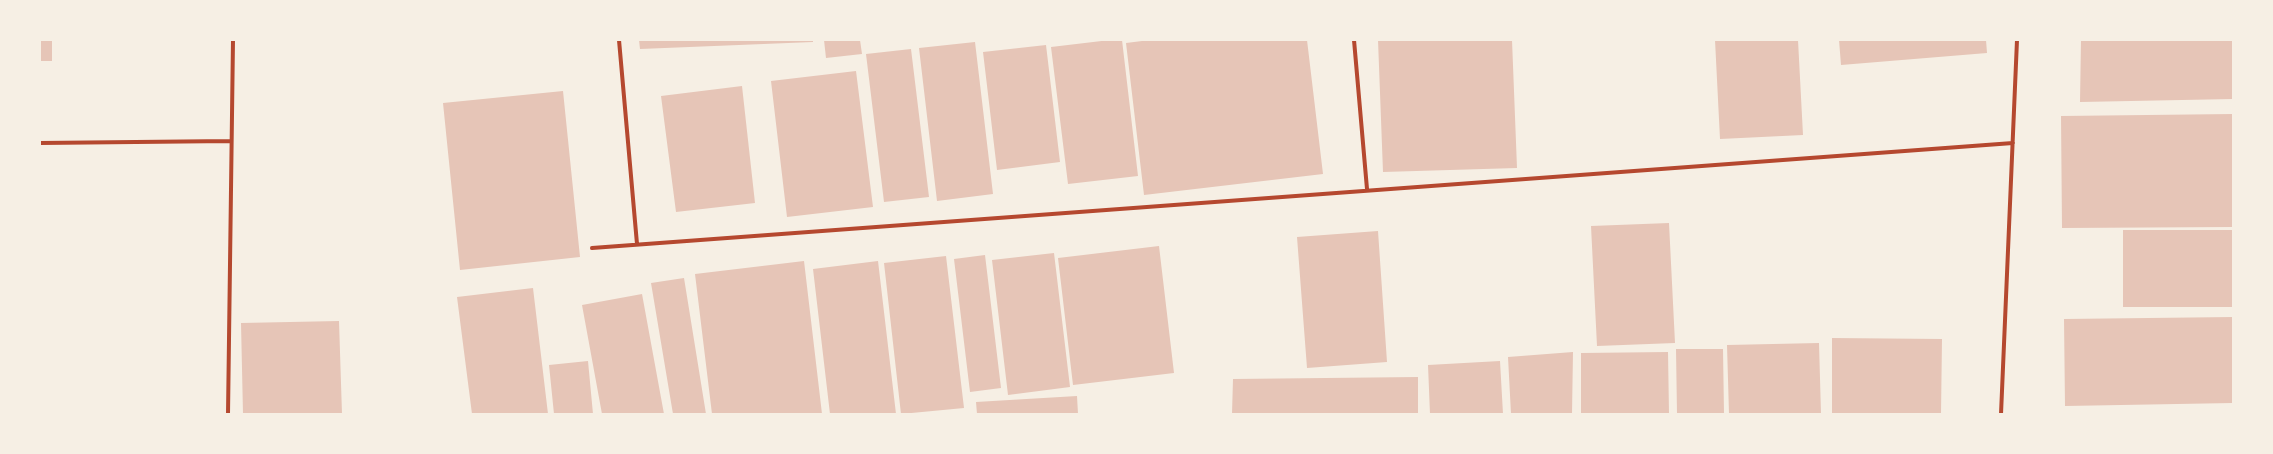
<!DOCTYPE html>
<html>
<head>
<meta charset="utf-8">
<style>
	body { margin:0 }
	#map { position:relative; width:2273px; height:454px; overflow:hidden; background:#f6efe4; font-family:Arial,sans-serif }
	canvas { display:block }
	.frame { position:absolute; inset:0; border:41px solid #f6efe4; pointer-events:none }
</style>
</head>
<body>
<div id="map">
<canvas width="2273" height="454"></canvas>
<div class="frame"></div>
</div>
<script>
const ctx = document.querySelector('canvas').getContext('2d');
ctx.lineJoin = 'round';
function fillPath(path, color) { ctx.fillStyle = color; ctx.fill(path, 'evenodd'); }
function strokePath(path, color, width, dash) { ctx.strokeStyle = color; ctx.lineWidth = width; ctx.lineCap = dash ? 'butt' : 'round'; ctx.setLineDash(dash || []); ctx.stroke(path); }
const building = new Path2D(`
	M40 40H52V61H40Z
	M639 40H813V42L640 49Z
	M824 40H860L862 54 826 58Z
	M1110 40H1122L1138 176 1068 184 1051 47Z
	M1150 40H1307L1323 174 1144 195 1126 43Z
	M1378 40H1512L1517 168 1383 172Z
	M1715 40H1798L1803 135 1720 139Z
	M1839 40H1986L1987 53 1841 65Z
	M2081 40H2233V99L2080 102Z
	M975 42 993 194 937 201 919 48Z
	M1046 45 1060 162 997 170 983 52Z
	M911 49 929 197 884 202 866 54Z
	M856 71 873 207 787 217 771 81Z
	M742 86 755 203 676 212 661 96Z
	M563 91 580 257 460 270 443 103Z
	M2233 114V227L2062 228 2061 116Z
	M1669 223 1675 343 1597 346 1591 226Z
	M2123 230H2233V307H2123Z
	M1378 231 1387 362 1307 368 1297 237Z
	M1159 246 1174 373 1073 385 1058 258Z
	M1054 253 1070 387 1008 395 992 260Z
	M985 255 1001 388 970 392 954 259Z
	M946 256 964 408 901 414 884 263Z
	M804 261 822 414H712L695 274Z
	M878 261 896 414H830L813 269Z
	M684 278 706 414H673L651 283Z
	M533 288 548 414H472L457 297Z
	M642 294 664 414H602L582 305Z
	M2233 317V403L2065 406 2064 319Z
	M339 321 342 414H243L241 323Z
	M1832 338 1942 339 1941 414H1832Z
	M1819 343 1821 414H1729L1727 345Z
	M1676 349H1723L1724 414H1677Z
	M1573 352 1572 414H1511L1508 357Z
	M1668 352 1669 414H1581V353Z
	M588 361 593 414H554L549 365Z
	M1500 361 1503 414H1430L1428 365Z
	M1418 377V414H1232L1233 379Z
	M1077 396 1078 414H977L976 402Z`);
const minor = new Path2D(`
	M619 40 637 244
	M1354 40 1367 189
	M40 143 231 141
	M592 248 2013 143
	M228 414 233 40
	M2001 414 2017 40`);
fillPath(building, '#e6c5b7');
strokePath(minor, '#b5482f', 4);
</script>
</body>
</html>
